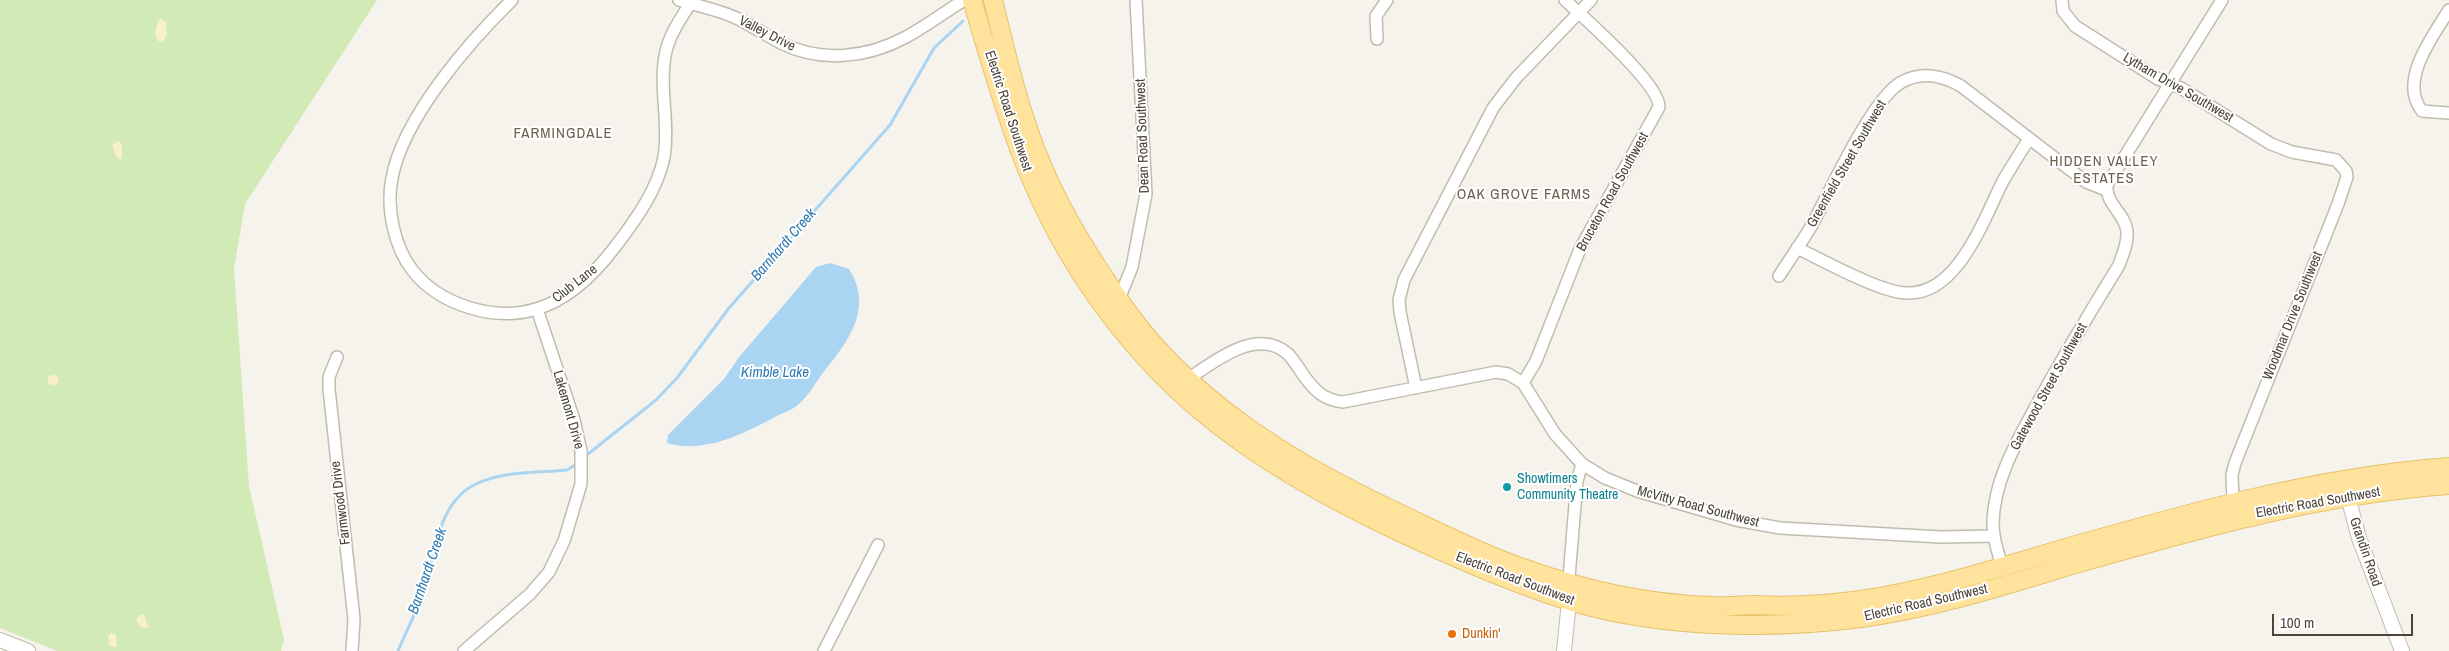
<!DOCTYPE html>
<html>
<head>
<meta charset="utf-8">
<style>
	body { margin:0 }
	#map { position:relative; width:2449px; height:651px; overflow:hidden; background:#f6f3ec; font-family:"Archivo Narrow",sans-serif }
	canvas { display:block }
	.scale { position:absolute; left:2272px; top:614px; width:141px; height:22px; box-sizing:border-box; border:2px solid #4b4439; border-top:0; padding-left:6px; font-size:15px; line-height:18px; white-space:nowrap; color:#4b4439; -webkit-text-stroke:4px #fff; paint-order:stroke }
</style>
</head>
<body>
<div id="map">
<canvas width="2449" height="651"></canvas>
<div class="scale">100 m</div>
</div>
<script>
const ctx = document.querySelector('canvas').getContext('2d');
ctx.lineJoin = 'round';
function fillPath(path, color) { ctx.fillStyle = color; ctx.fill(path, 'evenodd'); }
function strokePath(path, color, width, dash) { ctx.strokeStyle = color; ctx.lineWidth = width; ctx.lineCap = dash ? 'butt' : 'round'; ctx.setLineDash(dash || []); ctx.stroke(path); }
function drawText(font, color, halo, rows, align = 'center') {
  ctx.font = font + ' "Archivo Narrow",sans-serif'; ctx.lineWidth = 4; ctx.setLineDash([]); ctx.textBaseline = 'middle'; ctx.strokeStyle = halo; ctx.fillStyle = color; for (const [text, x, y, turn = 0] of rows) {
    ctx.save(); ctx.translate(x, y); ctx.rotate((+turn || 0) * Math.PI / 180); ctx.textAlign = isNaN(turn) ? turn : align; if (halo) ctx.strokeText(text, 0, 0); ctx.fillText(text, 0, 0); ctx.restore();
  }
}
const green = new Path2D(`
	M0 0H377L245 204 234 269 249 486 284 640 281 651H57L0 628Z`);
const sand = new Path2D(`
	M162 19 166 23 167 35 163 42 158 41 155 34 158 20Z
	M116 142 119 141 122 144V159L117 158 112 146Z
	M47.5 380a5.5 5.5 0 1 1 11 0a5.5 5.5 0 1 1-11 0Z
	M140 614 144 615 148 628 141 627 136 621Z
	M111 633 116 635 117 645 115 647 109 645 108 637Z`);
const water = new Path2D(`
	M830 263 849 269C874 309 848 342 822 374 815 384 808 396 799 404 793 410 782 413 775 417 743 434 704 454 667 443L668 435 724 379 740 356 816 267Z`);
const stream = new Path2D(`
	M588 454 656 400 677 378 729 308 890 125 934 48 963 21
	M398 651C406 631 417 612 423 592 436 556 436 505 474 485 501 471 537 473 567 470L575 465`);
const minor = new Path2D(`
	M512 0C469 42 403 118 392 178 386 208 394 247 413 271 440 305 495 322 536 309 568 300 596 272 615 247 635 221 658 189 664 157 670 122 658 86 666 51 670 34 681 18 690 4
	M679 0C697 6 716 9 734 17 750 24 765 35 781 43 821 63 867 58 906 37 926 26 945 12 964 0
	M2062 0 2063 11 2075 26 2158 79 2181 88 2271 144 2292 152 2336 160 2346 171 2347 177 2338 204 2235 463 2232 475 2233 501
	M2449 10C2433 36 2398 81 2422 111L2449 113
	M1377 39 1376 16 1387 0
	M1797 248C1824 261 1880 292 1906 293 1958 296 1984 218 2003 181 2011 167 2020 153 2029 139
	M1779 276C1790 259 1802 242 1812 225 1830 191 1871 101 1900 83 1920 71 1942 75 1961 86L2086 182 2106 190
	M1119 299 1132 267 1146 194 1136 0
	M337 357 329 377V389L354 619 352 651
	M1188 379C1214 362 1257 326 1288 354 1294 360 1299 369 1304 376 1315 391 1324 400 1343 402L1496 372 1508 374 1523 383 1555 434 1582 464 1605 478 1637 491 1736 520 1780 528 1941 537 1994 536
	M1523 383 1536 361 1580 249 1659 107C1660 84 1584 18 1565 0
	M1416 388 1400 312 1399 300 1404 280 1493 108 1516 78 1591 0
	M2007 569 2002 566C1998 553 1993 539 1993 525 1993 479 2020 436 2041 397 2066 352 2092 309 2119 265 2123 254 2128 243 2127 231 2125 214 2105 203 2107 185L2222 0
	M1568 589 1577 481 1582 464
	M464 651 530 594 549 572 564 541 581 484V451L574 420 537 309
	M824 651 878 545`);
const tertiary = new Path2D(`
	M2346 489 2359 538 2402 651
	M0 640 28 651
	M1564 651 1569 601`);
const primary = new Path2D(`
	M972 0C1002 100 1024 186 1082 275 1162 399 1261 466 1391 528 1448 555 1506 581 1566 600 1657 628 1767 630 1861 618 1936 608 2008 584 2079 563 2201 528 2322 494 2449 485
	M993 0C1007 57 1020 115 1044 170 1065 219 1094 263 1124 307 1190 400 1289 461 1390 509 1433 529 1475 551 1520 567 1580 589 1647 604 1711 606 1725 607 1740 605 1755 605 1791 607 1826 605 1861 600 1929 590 1994 569 2059 550 2188 513 2315 477 2449 467`);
const markers = [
	[1507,487,5,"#0f9aa8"],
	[1452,634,5,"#e8710a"]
];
const streetNames = [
	["Valley Drive",767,34,27],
	["Lytham Drive Southwest",2178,88,30],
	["Electric Road Southwest",1008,111,72],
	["Dean Road Southwest",1143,136,-92],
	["Greenfield Street Southwest",1847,164,-60],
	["Bruceton Road Southwest",1613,192,-61],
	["Club Lane",575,284,-38],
	["Woodmar Drive Southwest",2293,316,-68],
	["Gatewood Street Southwest",2049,387,-61],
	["Lakemont Drive",568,410,74],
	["Farmwood Drive",341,503,-97],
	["Electric Road Southwest",2318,503,-10],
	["McVitty Road Southwest",1698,507,15],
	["Grandin Road",2365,552,71],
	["Electric Road Southwest",1515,579,21],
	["Electric Road Southwest",1926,603,-13]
];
const cultureNames = [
	["Showtimers",1517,479],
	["Community Theatre",1517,495]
];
const foodNames = [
	["Dunkin'",1462,634]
];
const neighbourhoodNames = [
	["FARMINGDALE",563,134],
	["HIDDEN VALLEY",2104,162],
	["ESTATES",2104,179],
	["OAK GROVE FARMS",1524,195]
];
const waterNames = [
	["Barnhardt Creek",784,245,-49],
	["Kimble Lake",775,373],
	["Barnhardt Creek",428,571,-71]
];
fillPath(green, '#d2eab5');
fillPath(sand, '#f9efc9');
fillPath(water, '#a9d4f2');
strokePath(stream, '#a9d4f2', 3);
strokePath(minor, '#c2bbae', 14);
strokePath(tertiary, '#c2bbae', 16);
strokePath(primary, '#e6c16a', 20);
strokePath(minor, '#fff', 11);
strokePath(tertiary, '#fff', 14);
strokePath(primary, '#ffe39c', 18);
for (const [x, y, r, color] of markers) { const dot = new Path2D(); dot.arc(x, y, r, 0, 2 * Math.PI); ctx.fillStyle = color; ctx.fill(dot); strokePath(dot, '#fff', 2); }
drawText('14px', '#4b4439', '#fff', streetNames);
drawText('14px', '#0d838f', '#fff', cultureNames, 'left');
drawText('14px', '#c56008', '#fff', foodNames, 'left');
ctx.letterSpacing = '1px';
drawText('15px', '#6e6250', '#fff', neighbourhoodNames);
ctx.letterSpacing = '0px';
drawText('italic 15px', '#2e7ab2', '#fff', waterNames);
</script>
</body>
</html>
